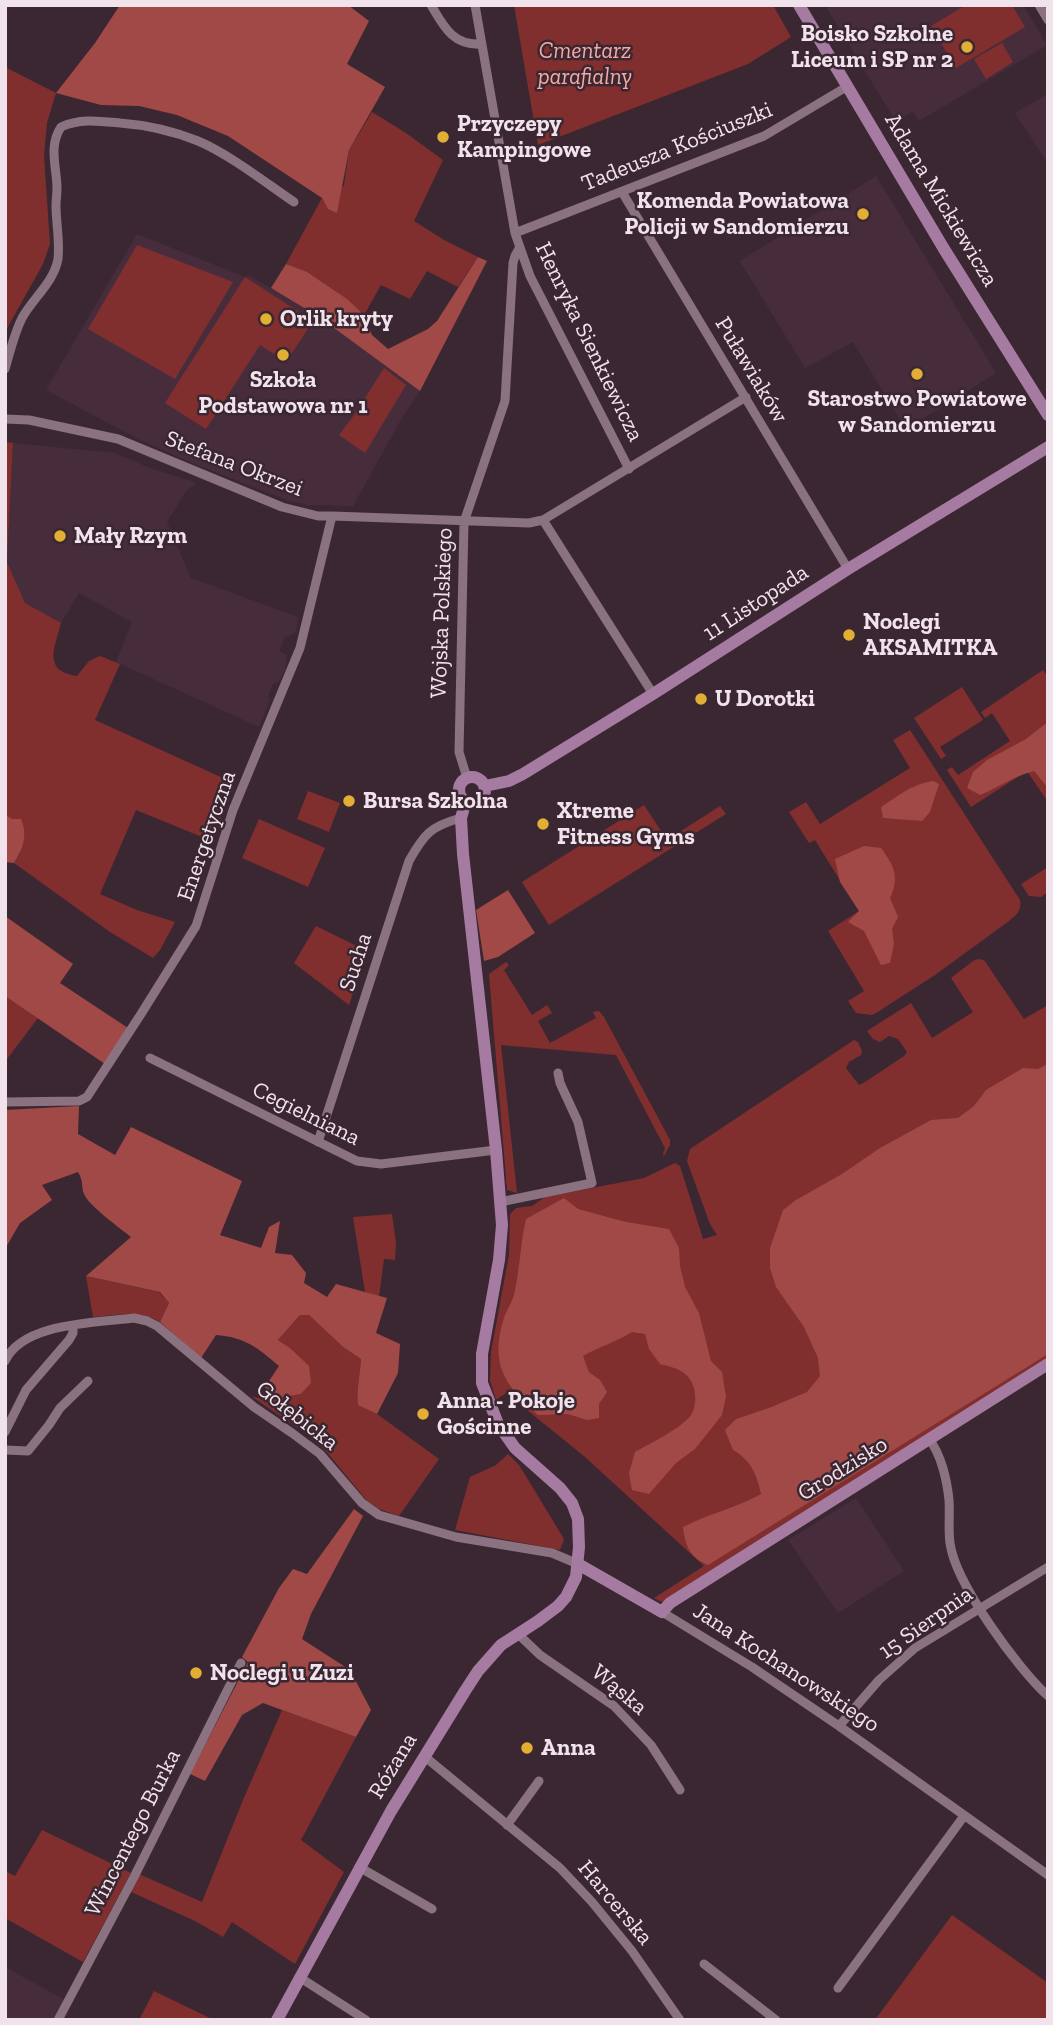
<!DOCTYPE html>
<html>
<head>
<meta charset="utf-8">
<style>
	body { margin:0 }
	#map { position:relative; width:1053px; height:2025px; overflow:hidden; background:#3b2732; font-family:"Zilla Slab",serif }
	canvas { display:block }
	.frame { position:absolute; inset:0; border:7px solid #f1e3eb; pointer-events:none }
</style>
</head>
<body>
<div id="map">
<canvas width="1053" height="2025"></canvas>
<div class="frame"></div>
</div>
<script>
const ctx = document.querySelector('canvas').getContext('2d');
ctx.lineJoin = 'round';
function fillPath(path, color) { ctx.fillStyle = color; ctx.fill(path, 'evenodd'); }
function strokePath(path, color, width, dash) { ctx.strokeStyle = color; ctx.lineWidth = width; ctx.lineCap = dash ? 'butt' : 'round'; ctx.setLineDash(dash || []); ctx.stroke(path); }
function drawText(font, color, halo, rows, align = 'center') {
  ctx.font = font + ' "Zilla Slab",serif'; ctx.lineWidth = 5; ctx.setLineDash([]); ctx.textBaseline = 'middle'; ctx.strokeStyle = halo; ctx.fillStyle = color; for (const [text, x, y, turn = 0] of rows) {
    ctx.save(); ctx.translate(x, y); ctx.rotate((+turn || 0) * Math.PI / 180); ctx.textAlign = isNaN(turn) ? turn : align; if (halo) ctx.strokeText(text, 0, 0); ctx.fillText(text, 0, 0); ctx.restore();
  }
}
const built = new Path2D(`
	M825 5H1023L1047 45 919 121 913 111 896 122Z
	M1048 94V157L1045 159 1015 113Z
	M876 176 996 373 919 421H901L853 342 805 368 740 261Z
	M137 234 245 277 250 276 319 317 420 391 399 423 353 506 308 505 289 501 190 462 142 441 46 390Z
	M13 443 115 453 150 468 197 483 186 491 167 522 191 578 298 617 296 631 293 634 285 637 279 651 287 655 285 669 279 681 273 684 270 691 268 697 270 700 259 727 116 662 132 622 79 593 61 623 25 603 7 562Z
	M856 1498 904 1571 838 1613 788 1540Z
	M5 1967 65 2000 53 2020H5Z`);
const green = new Path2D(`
	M514 5H773L791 37 748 64 538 145Z
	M966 5H1012L1025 27 956 68 931 26Z
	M1002 43 1013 62 986 79 974 59Z
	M5 67 56 93 47 123 44 156 50 244 43 264 5 332Z
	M372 112 406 133 443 160 414 221 444 240 478 257 458 287 427 271 410 299 381 285 364 315C341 294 316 276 286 264L322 198 328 209 344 185 349 150Z
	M137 245 233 282 175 379 88 329Z
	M245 277 313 321 286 362 260 345 206 429 165 403Z
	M384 368 406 385 365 453 339 435 355 414Z
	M5 442 13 443 7 562 25 603 61 623C55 647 42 671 77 676L89 661 100 656 120 664 95 720 234 783 212 841 136 810 100 894 137 910 175 922 160 950 153 958 110 932 14 863 20 853 12 819 5 814Z
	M1043 670 1048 677V802L1027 771 971 807 947 770 952 767 958 775 1010 741 992 713 985 718 981 712Z
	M962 687 983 720 940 747 946 756 941 759 914 718Z
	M910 730 1020 900C1022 911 1016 915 1009 921L935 975 876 1013 872 1015 856 1013 848 1001 864 991 828 931 859 911 815 840 809 843 789 812 806 802 820 824 910 768 893 740Z
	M308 791 340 803 329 832 297 819Z
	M644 805 667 840 720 806 726 814 549 925 522 882Z
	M259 819 325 848 308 887 242 858Z
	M1048 867V892L1041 897 1029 896 1021 884Z
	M316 926 367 951 349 1005 294 963Z
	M978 959 984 960 1024 1019 1048 1005V1358L662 1602 654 1598 704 1566 585 1457 506 1393 496 1400 490 1380 491 1352 509 1255 510 1214 516 1208 532 1206 545 1197 644 1178 675 1163 680 1166 703 1239 717 1235 710 1224 687 1161 690 1149 854 1040 858 1042 862 1051 861 1055 849 1062 846 1068 859 1085 865 1082 904 1056 907 1052 898 1039 889 1036 880 1042 873 1039 867 1031 911 1003 932 1038 973 1012 951 978 973 961Z
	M506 962 509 965 504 970 532 1015 547 1005 552 1013 538 1021 550 1043 596 1018 593 1012 599 1011 604 1017 670 1140V1145L664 1156 663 1154 665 1148 616 1055 501 1045 517 1193 507 1190 489 974Z
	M5 996 38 1018 7 1059 5 1057Z
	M392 1214 396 1243 395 1260 384 1259 379 1297 365 1292 353 1217Z
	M86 1276 159 1292 169 1303 160 1322C140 1310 116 1315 93 1317Z
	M300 1315H309L343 1347 361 1359C360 1371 356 1395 358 1404L377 1414 439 1459 399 1516 379 1509 367 1501 326 1451 305 1433 251 1396 266 1400 301 1394 311 1383 290 1348 278 1340Z
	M508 1454 519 1465 564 1539 560 1550 455 1530 470 1477 496 1465Z
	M282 1710 356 1737 301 1840 344 1872 295 1964 232 1922 223 1937 195 1921 129 1891 139 1874 202 1902 243 1800Z
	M42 1830 131 1873 83 1962 5 1918V1871L15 1876Z
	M952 1915 1048 1983V2020H978L976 2018 975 2020H875Z
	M154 1991 214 2020H139Z`);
const forest = new Path2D(`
	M120 5H348L369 21 347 64 385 87 349 150 337 213 328 209 322 198 228 136 177 115 139 106 101 105 56 93 95 43Z
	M478 257 487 261 420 391 319 317 271 288 286 264 307 272 347 299 364 315 372 335 388 349 428 329 437 321Z
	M1045 724 1048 726V788L1034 771C1014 776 999 787 980 795L967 788 973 772 987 760 1026 739Z
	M933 781 939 784 930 812 922 821 883 818 881 807C900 795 910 785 933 781Z
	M5 814 12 819H21C28 835 23 849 14 863L5 862Z
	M864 846 881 848C894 866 900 877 890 898L898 917 892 929 894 944 890 963 881 965 864 931 848 922 859 911 840 882 835 859Z
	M508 890 535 933 498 957 484 961 476 910Z
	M5 916 73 964 60 983 128 1028 105 1064 5 996Z
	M1048 1064V1354L708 1565C690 1558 685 1545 683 1527 708 1514 736 1508 761 1494 757 1475 751 1460 733 1450L725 1430 736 1419 769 1408 807 1392 820 1376 818 1358 804 1327 776 1287 770 1268V1248L783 1210 796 1200 842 1174 880 1148 931 1120 958 1118 974 1106 986 1090 1023 1068 1038 1069Z
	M79 1106 78 1134 115 1155 131 1127 242 1181 220 1235 261 1248 269 1227 280 1221 275 1253 292 1255 306 1273 304 1283 327 1297 336 1284 387 1298 376 1333 400 1344 398 1373 377 1414 358 1405C356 1394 360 1372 361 1359L343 1347 309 1315H300L278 1340 290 1348 309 1366 311 1383 301 1394 266 1400 265 1387 279 1366C258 1348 245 1337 216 1335L201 1358 160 1322 169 1303 160 1292 86 1276 131 1237C120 1228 89 1206 84 1194 81 1187 84 1182 78 1172L42 1185 52 1200 20 1223 5 1249V1110Z
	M564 1198 578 1209 626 1222 669 1229 679 1248 680 1266 685 1287 699 1313 711 1361 722 1372 726 1397 722 1415 695 1449 676 1463 649 1494 632 1490 629 1473 635 1452C649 1444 682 1428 691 1415 696 1407 696 1397 694 1388 689 1371 676 1368 660 1364L649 1349 645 1334 632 1332C616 1342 599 1347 583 1356L589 1372 600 1380 607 1392 599 1404V1418L587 1420 568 1414 538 1415C503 1384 489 1362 505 1315 508 1308 512 1302 514 1295 520 1270 520 1244 526 1219Z
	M354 1509 363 1516 311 1614 302 1639 350 1670 371 1710 356 1737 263 1703 242 1715 205 1781 190 1774 248 1662 242 1657 279 1588 293 1569 307 1574Z`);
const street = new Path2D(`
	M431 5C444 27 453 46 482 44
	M475 5 515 233 530 276 629 469
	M1039 5 1048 20
	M622 192 848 569
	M515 233 764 136 848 86
	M5 369C10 352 14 334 22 318 33 298 54 282 58 259 60 241 56 223 56 205 56 200 57 194 57 189 57 167 48 147 61 127 80 118 100 121 120 123 147 125 173 131 198 141 229 154 266 183 294 202
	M5 419 29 420 118 439 282 507 318 516H332L529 523 543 520 746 397
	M543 520 653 694
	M467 778 459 752 464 522 505 401 513 263 515 256 520 247
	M150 1058 357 1161 381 1164 496 1150
	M5 1102 79 1101 87 1097 141 1014 196 926 233 810 300 648 332 516
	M318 1142 409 861C424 834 431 826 461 818
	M500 1202 592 1183 578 1122 560 1083 558 1073
	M5 1361C23 1322 97 1323 134 1318L147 1321 157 1326 254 1407 292 1433 320 1454 362 1503 379 1515 456 1537 552 1553 578 1564
	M5 1432 26 1390 69 1340 73 1333V1326
	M929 1439C941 1454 947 1480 949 1500 950 1514 948 1529 950 1543 955 1583 1018 1669 1048 1696
	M5 1450 28 1451 49 1425 60 1408 88 1381
	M662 1612 752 1667 839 1726 1048 1875
	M518 1634 540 1655 614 1706 651 1745 680 1790
	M839 1726 879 1680 915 1648 1048 1567
	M424 1756 560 1868 592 1902 632 1951 680 2020
	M507 1825 539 1781
	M359 1867 432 1909
	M704 1964 776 2020
	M299 1977 366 2020
	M838 1988 964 1816
	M58 2020 134 1877 241 1663`);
const secondary = new Path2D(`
	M799 5 944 249 1048 415
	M459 790a13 13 0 1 1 26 0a13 13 0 1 1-26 0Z
	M485 786 509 781 523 774 653 694 848 569 1048 447
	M578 1564 662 1612 670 1603 1048 1364
	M277 2020 391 1811 465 1691 478 1671 501 1645 538 1621 558 1606 566 1597 576 1577 579 1547 578 1519 572 1503 560 1488 515 1448 498 1424 482 1383V1354L499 1260 502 1225 496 1150 463 854 461 818 466 801`);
const markers = [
	[967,47,7,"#e2af34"],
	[443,137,7,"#e2af34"],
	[863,214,7,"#e2af34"],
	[266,319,7,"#e2af34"],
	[283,355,7,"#e2af34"],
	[917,374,7,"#e2af34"],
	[60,536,7,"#e2af34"],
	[849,635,7,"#e2af34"],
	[701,699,7,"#e2af34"],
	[349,801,7,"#e2af34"],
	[543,824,7,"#e2af34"],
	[423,1414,7,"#e2af34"],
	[196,1673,7,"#e2af34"],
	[527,1748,7,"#e2af34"]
];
const poiNames = [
	["Boisko Szkolne",953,34,"right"],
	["Liceum i SP nr 2",953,60,"right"],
	["Przyczepy",457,124],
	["Kampingowe",457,150],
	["Komenda Powiatowa",849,201,"right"],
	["Policji w Sandomierzu",849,227,"right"],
	["Orlik kryty",280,319],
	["Szkoła",283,380,"center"],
	["Podstawowa nr 1",283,406,"center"],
	["Starostwo Powiatowe",917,399,"center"],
	["w Sandomierzu",917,425,"center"],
	["Mały Rzym",74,536],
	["Noclegi",863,622],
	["AKSAMITKA",863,648],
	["U Dorotki",715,699],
	["Bursa Szkolna",363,801],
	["Xtreme",557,811],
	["Fitness Gyms",557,837],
	["Anna - Pokoje",437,1401],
	["Gościnne",437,1427],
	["Noclegi u Zuzi",210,1673],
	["Anna",541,1748]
];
const parkNames = [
	["Cmentarz",585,51],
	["parafialny",585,77]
];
const streetNames = [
	["Tadeusza Kościuszki",677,147,-22],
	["Adama Mickiewicza",941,200,59],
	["Henryka Sienkiewicza",589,342,64],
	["Puławiaków",751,370,59],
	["Stefana Okrzei",234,464,21],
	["11 Listopada",756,603,-33],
	["Wojska Polskiego",442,613,-88],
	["Energetyczna",207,836,-71],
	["Sucha",356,962,-72],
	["Cegielniana",306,1114,26],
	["Gołębicka",297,1416,38],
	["Grodzisko",843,1469,-32],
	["15 Sierpnia",926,1623,-35],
	["Jana Kochanowskiego",786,1668,33],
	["Wąska",619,1690,40],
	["Różana",393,1766,-59],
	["Wincentego Burka",133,1833,-63],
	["Harcerska",615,1903,50]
];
fillPath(built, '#472d3c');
fillPath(green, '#802f2e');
fillPath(forest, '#a14946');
strokePath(street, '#8a7280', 9);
strokePath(secondary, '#a67ba2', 12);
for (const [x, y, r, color] of markers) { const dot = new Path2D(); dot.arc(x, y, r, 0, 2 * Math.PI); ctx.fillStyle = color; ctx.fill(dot); strokePath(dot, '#3b2732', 2.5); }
drawText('bold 23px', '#f1e3eb', '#3b2732', poiNames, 'left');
drawText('italic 23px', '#f4aaa5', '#3b2732', parkNames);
drawText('23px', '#f1e3eb', '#3b2732', streetNames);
</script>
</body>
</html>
